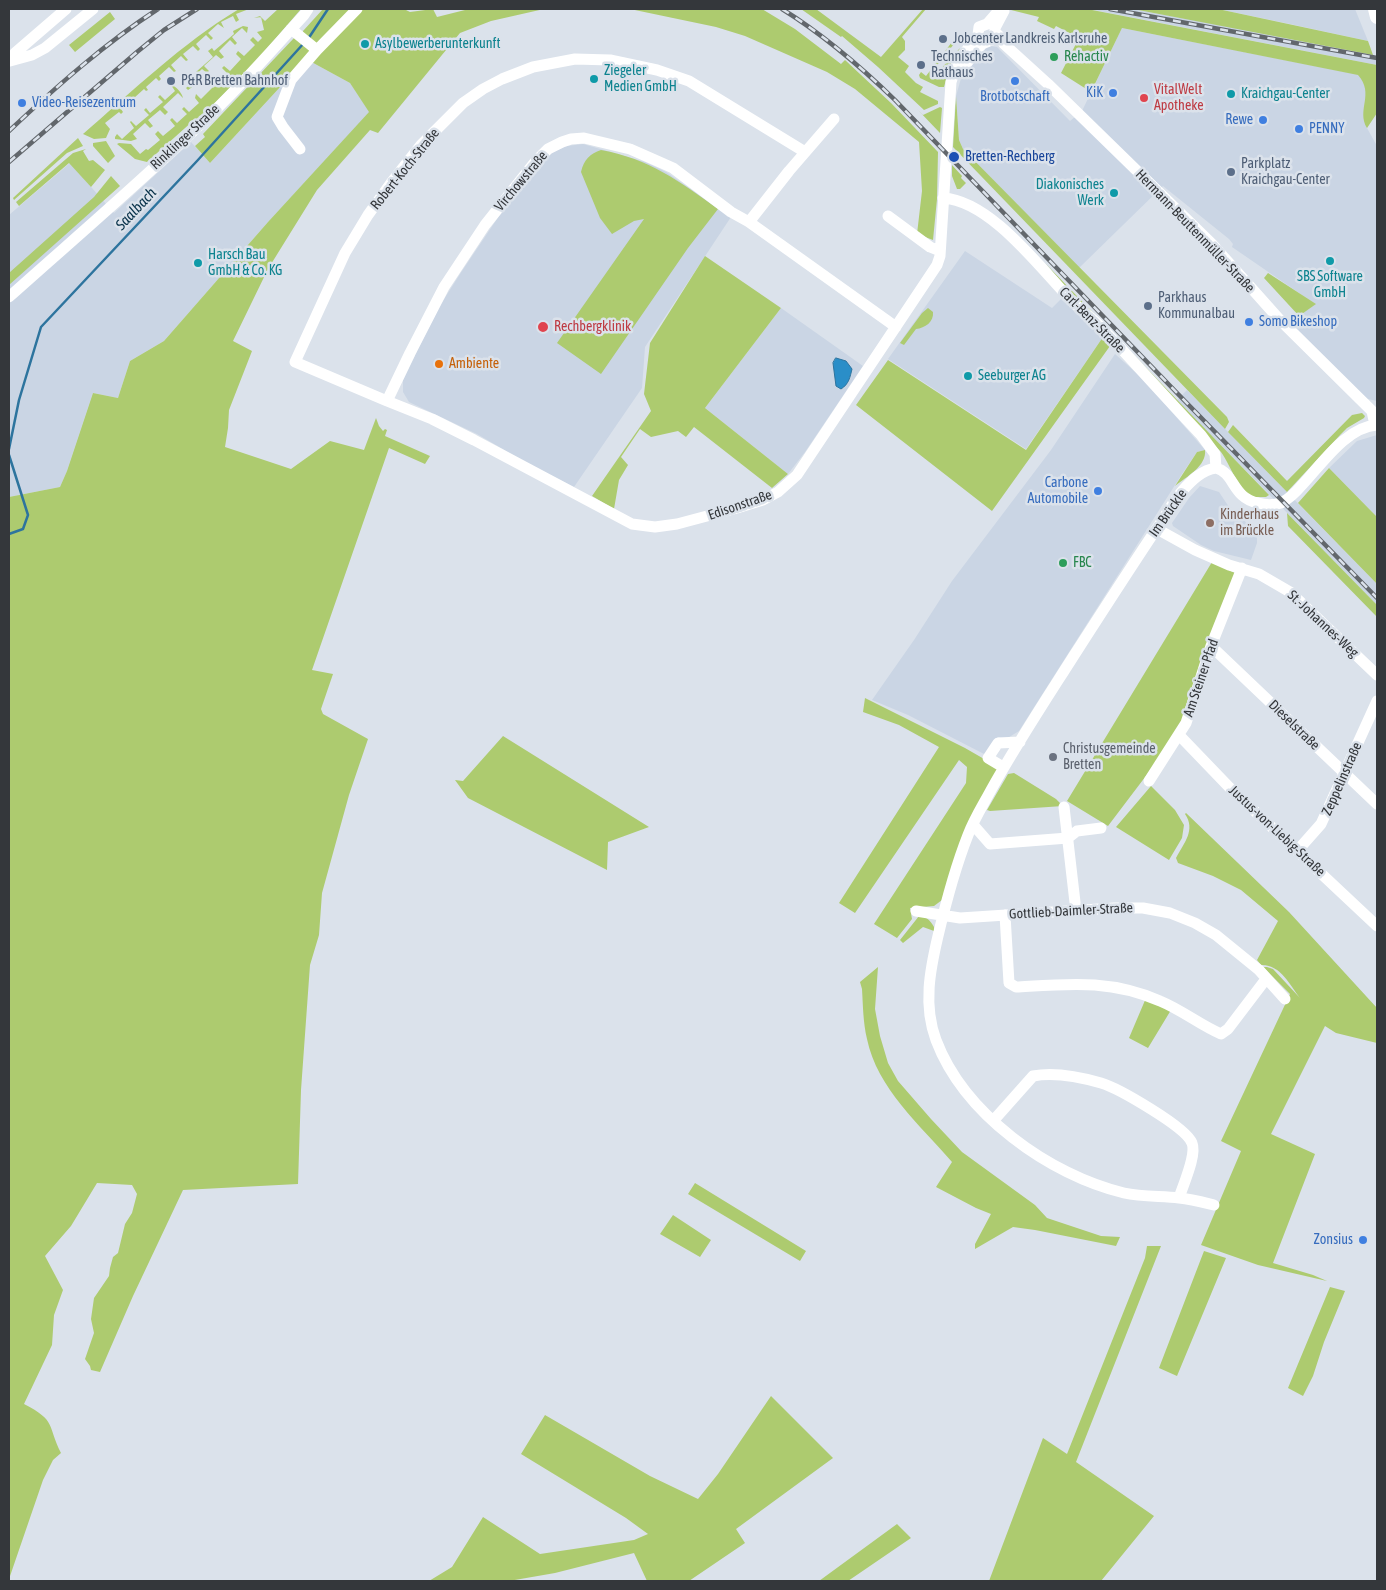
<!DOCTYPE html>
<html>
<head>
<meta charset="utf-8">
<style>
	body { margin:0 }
	#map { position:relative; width:1386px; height:1590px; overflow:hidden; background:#dbe2eb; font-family:"Asap Condensed",sans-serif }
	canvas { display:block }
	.frame { position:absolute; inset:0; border:10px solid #34373b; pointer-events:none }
</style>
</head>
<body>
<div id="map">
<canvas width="1386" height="1590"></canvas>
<div class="frame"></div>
</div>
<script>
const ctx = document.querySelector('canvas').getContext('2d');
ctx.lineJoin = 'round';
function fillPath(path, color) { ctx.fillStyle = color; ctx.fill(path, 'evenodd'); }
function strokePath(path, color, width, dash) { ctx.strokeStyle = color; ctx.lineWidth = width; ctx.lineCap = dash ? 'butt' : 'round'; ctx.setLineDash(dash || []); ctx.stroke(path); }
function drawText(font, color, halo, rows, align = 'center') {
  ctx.font = font + ' "Asap Condensed",sans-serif'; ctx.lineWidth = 5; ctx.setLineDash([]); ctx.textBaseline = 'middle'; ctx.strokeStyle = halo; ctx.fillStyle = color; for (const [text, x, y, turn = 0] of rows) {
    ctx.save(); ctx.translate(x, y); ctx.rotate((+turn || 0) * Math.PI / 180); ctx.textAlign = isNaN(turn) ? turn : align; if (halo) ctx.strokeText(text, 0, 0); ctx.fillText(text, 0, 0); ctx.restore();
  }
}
const built = new Path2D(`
	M1089 9H1133L1216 24 1377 56V65Z
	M1218 9H1355L1368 41 1290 24Z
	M1122 28 1376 78 1377 113 1367 128 1377 146V401L1363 398 1290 325 1299 316 1315 304 1232 247 1233 244 1229 239 1163 186 1079 268 963 149 959 140 956 96 962 75 981 51 991 46 997 47 1070 121 1082 111Z
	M306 59 350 83 370 112 268 222 164 341 130 361 118 398 93 393 67 471 60 487 9 497V215L70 163 114 213 191 142 210 163Z
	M583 144 645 162 666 172 731 217 645 347 642 388 574 487 525 462 477 434 409 402 403 392V380L439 307 462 271 499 216 543 162 553 152 567 146Z
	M965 251 1052 308 1061 299 1103 337 1026 449 888 359Z
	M781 308 863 366 805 452 788 474 705 408Z
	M1115 354 1143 379 1205 450 1197 452 1182 474 1019 731 1006 739 998 737 986 755 908 715 872 700 914 640 952 581 1051 450Z
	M1187 390 1377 584V605L1177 400Z
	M1377 435V517L1329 468 1357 441Z
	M1200 486 1219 492 1231 510 1257 531V543L1251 560 1214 551 1201 545 1173 526 1172 523 1189 498Z`);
const green = new Path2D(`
	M239 9H249L236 14 239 20 236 22 233 16 221 22 224 28 218 24 208 33 213 38 211 40 206 35 196 44 200 49 198 51 193 46 183 54 188 60 186 61 181 56 171 65 176 71 174 72 169 67 159 76 161 79 159 81 156 78 146 87 148 90 146 91 144 89 134 98 135 101 133 102 131 100 121 109 123 112 121 114 119 112 105 123 110 129 106 138 94 139 83 134C134 90 181 44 239 9Z
	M278 9H301L257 60 196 122 194 120 147 162 135 159 117 144 119 143 131 144 140 154 146 149 148 150 160 140 155 134 158 131 163 136 175 126 170 120 172 118 177 123 187 114 182 109 184 107 189 112 199 103 195 98 196 94 201 99 213 87 208 82 210 80 215 84 227 73 222 68 224 66 230 71 241 59 236 54 238 51 244 56 255 45 250 40 253 37 258 42 262 38 257 32 264 30 261 17 254 18 260 16 265 21Z
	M323 9H404L410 12 433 9 437 17 469 9H544L491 21 460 33 378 133 370 130 317 190 268 269 233 341 252 351 229 410 228 428 225 447 291 469 330 441 364 450 376 418 379 426 383 431 385 429 387 430 385 436 430 456 425 464 389 448 312 670 333 674 321 709 323 714 368 739 349 795 322 893 319 935 310 965 301 1090 298 1184 183 1190 133 1296 100 1372 91 1370 90 1366 85 1359 94 1333 91 1319 94 1298 109 1276 110 1268 113 1257 118 1253 125 1224 132 1213 137 1194 132 1185 97 1183 71 1226 45 1256 63 1290 54 1315 52 1345 24 1404C57 1421 47 1425 61 1453L53 1460 43 1480 9 1579V497L60 487 67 471 93 393 118 398 130 361 164 341 268 222 369 112 350 83 306 59 210 163 195 146 205 137 203 134 294 38 303 33V31Z
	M630 9H762L795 29 841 64 845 60 891 103 938 152 937 199 933 240 917 234 922 191 919 142 855 89 827 72 745 36 716 27Z
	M801 9H816L881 57 923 9H926L902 37 905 41V50L898 57 909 66 905 72 916 83 923 87 920 92 938 101V104L924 110 878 67 842 36 841 37Z
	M1012 9H1087L1377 65V113L1367 128C1356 110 1375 94 1358 75L1122 28 1091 92 1061 73 1079 38 1056 26 1054 29 1037 21 1039 17 1011 10Z
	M1133 9H1218L1368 41 1373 55Z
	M110 12 115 19 75 52 69 45Z
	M243 26 248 27 247 33 242 28 232 37 237 43 235 45 230 40 219 51 224 57 221 59 216 55 204 66 209 71 207 73 202 69 190 80 195 85 188 90 186 88 192 83 185 76 180 81V76L183 74 188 79 213 57 208 51 212 48 214 51 234 34 233 31Z
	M952 42 954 44 934 69 938 72 960 48 949 69 944 87H939L920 78 919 75 921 72 926 76Z
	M171 85C176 86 182 93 183 98L178 93 163 107 168 112 165 115 160 110 148 120 153 126 150 128 145 123 133 134 137 139 131 141 115 139V137L117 134 122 139 134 128 130 122 131 121 136 126 149 115 144 110 146 108 150 113 163 102 158 97 160 95 165 100 175 91Z
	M956 96 959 140 963 149 1227 417 1229 422 1225 429 953 147Z
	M940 107 942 108 940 133 917 109 923 115Z
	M78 138 83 146 67 153 14 200 13 198Z
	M106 141 115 156 108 163 93 146V143Z
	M86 149 83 151 89 161 93 160 105 170 91 187 69 163 19 206 16 202 73 153Z
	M601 150C650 159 679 181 718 209L688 248 601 374 557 343 644 219 634 221 612 234 600 218 581 172C584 159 590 154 601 150Z
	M952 165 962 176 961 178 966 183 960 189H957L952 176Z
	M111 176 120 186 9 285V273L94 197Z
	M705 256 781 308 705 408 788 474 772 488 694 427 686 437 678 431 651 437 640 429 621 457 628 465 619 480 614 509 592 496 651 411 644 394 650 343Z
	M1045 263 1269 495 1266 497C1263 497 1257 497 1255 497 1239 493 1230 464 1221 452L1078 301Z
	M1268 273 1316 304 1299 316 1264 278Z
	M928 308 933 312C934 322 925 328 916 329L904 345 900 343 922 313Z
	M1103 337 1109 342 1110 346 992 511 856 405 888 360 1026 450Z
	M1362 413 1365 416 1364 418 1347 428 1341 434 1287 492 1228 432 1233 425 1287 481 1352 415Z
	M1205 450C1207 466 1186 477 1175 486L1197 452Z
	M1329 468 1377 517V584L1298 503Z
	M1287 513 1377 605V617L1288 526Z
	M1212 562 1235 573 1186 723 1108 826 1067 801Z
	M865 698 965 748 998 767 942 900 934 906 910 908 912 919 897 938 874 924 966 783 967 767 959 760 855 913 839 903 939 747 899 725 863 712Z
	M503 736 649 827 608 842 607 870 468 798 455 780 463 781Z
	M1014 773 1056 799 1063 806 990 811 987 810 1008 774Z
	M1151 786 1175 810 1184 825 1182 838 1169 860 1116 827Z
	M1186 813 1289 912 1377 1008V1043L1336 1033 1325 1026 1271 1134 1315 1154 1273 1263 1313 1275 1327 1281 1258 1265 1201 1245 1241 1151 1221 1141 1290 994 1263 967H1267L1273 969 1300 998C1290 985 1280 964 1261 965L1257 960 1278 921 1241 890 1213 876 1178 863 1176 858C1184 843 1196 830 1185 814Z
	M919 916C927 917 930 920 934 927V931L923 927 903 943 900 940Z
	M878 967 875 1009 880 1036 888 1063 898 1081 931 1119 962 1152 1035 1205 1047 1218 1101 1236 1120 1237 1116 1246 1035 1230 1013 1227 975 1249V1244L991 1214 976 1208 936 1187 952 1162C920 1125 877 1088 867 1039 863 1022 863 1005 862 989L860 982Z
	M1146 998 1171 1010 1148 1048 1129 1038Z
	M695 1183 806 1251 800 1261 688 1194Z
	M673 1215 711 1240 700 1257 660 1234Z
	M1147 1246H1161L1076 1462 1154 1516 1101 1581H989L1043 1438 1067 1454 1145 1258Z
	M1204 1251 1226 1258 1177 1376 1159 1368Z
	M1330 1287 1345 1291 1324 1342 1313 1376 1303 1396 1288 1388Z
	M771 1396 833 1458 736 1529 745 1543 689 1581H647L634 1553 555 1573 509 1581H429L452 1567 483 1517 540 1554 634 1540 648 1534 626 1518 521 1454 545 1415 650 1476 698 1499 718 1474Z
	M897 1524 911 1538 848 1581H819Z`);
const water = new Path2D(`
	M836 358 846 361 852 369C850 377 849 384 841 389L836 386 833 363Z`);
const stream = new Path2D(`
	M308 39 328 9
	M9 449 19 400 41 327 197 161 304 43
	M9 455 28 515 23 529 9 534`);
const minor = new Path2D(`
	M291 29 317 50 357 9
	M996 33 1002 39 1004 44 1048 84 1212 244 1279 319 1372 411 1375 425
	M10 61 32 55 45 48 93 9
	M10 61 15 53 66 9
	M962 69 982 44 992 40 995 37V28L1004 11
	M300 149 283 127 277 117 291 80 317 50
	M805 152 689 81 657 70 610 60 575 59 533 67 502 79 483 89 463 103 421 145 391 183 368 215 345 253 295 362 387 401 410 353 444 287 485 225 535 162 548 149 562 142 571 139 584 138 630 149 655 160 673 168 731 212 749 222 896 327
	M943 198C992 201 1042 271 1074 303 1082 311 1092 318 1100 326 1134 362 1167 399 1201 435L1215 454 1216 468
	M888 216 930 247 940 251
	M749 222 789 171 834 119
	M9 297C75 238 143 180 207 118 241 86 272 50 304 15L308 9
	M387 401 432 419 474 440 632 524 655 527 677 524 737 508 763 500 778 492 797 475 937 265 940 256 951 82 957 63 978 35 979 27 987 24 1000 9
	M1157 529 1195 550 1229 565 1259 574 1290 592 1377 675
	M1211 646 1377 804
	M1179 735 1229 787 1377 926
	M1003 767 988 758 998 743 1020 742
	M1149 781 1186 723 1211 646 1242 568
	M1064 807 1076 911
	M972 826 976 828 990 844 1068 838 1077 831 1101 828
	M1298 850 1321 824 1377 701
	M916 911 960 918 1114 908H1143L1170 913 1195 923 1216 935 1259 970 1285 999
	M1005 915 1009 983 1016 987C1068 984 1110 979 1160 1001 1182 1010 1200 1025 1221 1034L1228 1029 1266 979
	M993 1121 1033 1076C1054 1072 1080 1077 1101 1083 1118 1088 1186 1127 1192 1143 1197 1155 1183 1185 1179 1198
	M1214 1205C1202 1202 1191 1199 1179 1198 1161 1196 1142 1197 1124 1193 1049 1175 964 1114 936 1040 923 1005 930 970 938 936 946 902 955 868 968 835 974 819 983 805 991 790 1016 745 1045 701 1073 657 1100 615 1127 573 1155 531 1165 518 1172 502 1183 490 1192 480 1202 470 1216 468 1235 473 1232 498 1258 503 1265 505 1274 505 1281 503 1289 499 1296 492 1302 485 1322 464 1346 427 1377 425`);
const major = new Path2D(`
	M1375 9 1377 17`);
const rail = new Path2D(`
	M782 9C824 35 860 66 895 100L1178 394 1377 598
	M1110 9 1377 58
	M9 131C56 87 104 44 158 9
	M9 162 137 52 164 30 197 9`);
const markers = [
	[943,39,5,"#5c6f8a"],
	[365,44,5,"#0f9aa8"],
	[1054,57,5,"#2e9e5b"],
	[921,65,5,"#5c6f8a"],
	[594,79,5,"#0f9aa8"],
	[171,81,5,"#5c6f8a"],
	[1015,81,5,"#3f7fe0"],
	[1113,93,5,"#3f7fe0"],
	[1231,94,5,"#0f9aa8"],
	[1144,98,5,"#e0444e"],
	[22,103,5,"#3f7fe0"],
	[1263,120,5,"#3f7fe0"],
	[1299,129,5,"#3f7fe0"],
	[954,157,6,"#1a4fb4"],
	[1231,172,5,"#5c6f8a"],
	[1114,193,5,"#0f9aa8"],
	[1330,261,5,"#0f9aa8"],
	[198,263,5,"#0f9aa8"],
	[1148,306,5,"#5c6f8a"],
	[1249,322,5,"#3f7fe0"],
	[543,327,6,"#e0444e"],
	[439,364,5,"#e8710a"],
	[968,376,5,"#0f9aa8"],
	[1098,491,5,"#3f7fe0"],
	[1210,523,5,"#8d6e63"],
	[1063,563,5,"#2e9e5b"],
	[1053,757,5,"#6b7280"],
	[1363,1240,5,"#3f7fe0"]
];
const serviceNames = [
	["Jobcenter Landkreis Karlsruhe",953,39],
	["Technisches",931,57],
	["Rathaus",931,73],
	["P&R Bretten Bahnhof",181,81],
	["Parkplatz",1241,164],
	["Kraichgau-Center",1241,180],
	["Parkhaus",1158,298],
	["Kommunalbau",1158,314]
];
const cultureNames = [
	["Asylbewerberunterkunft",375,44],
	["Ziegeler",604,71],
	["Medien GmbH",604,87],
	["Kraichgau-Center",1241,94],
	["Diakonisches",1104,185,"right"],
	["Werk",1104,201,"right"],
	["Harsch Bau",208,255],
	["GmbH & Co. KG",208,271],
	["SBS Software",1330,277,"center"],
	["GmbH",1330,293,"center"],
	["Seeburger AG",978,376]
];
const leisureNames = [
	["Rehactiv",1064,57],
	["FBC",1073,563]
];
const healthNames = [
	["VitalWelt",1154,90],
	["Apotheke",1154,106],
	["Rechbergklinik",554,327]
];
const shopNames = [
	["KiK",1103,93],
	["Brotbotschaft",1015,97,"center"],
	["Video-Reisezentrum",32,103,"left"],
	["Rewe",1253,120],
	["PENNY",1309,129,"left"],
	["Somo Bikeshop",1259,322,"left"],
	["Carbone",1088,483],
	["Automobile",1088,499],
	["Zonsius",1353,1240]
];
const streetNames = [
	["Rinklinger Straße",185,137,-43],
	["Robert-Koch-Straße",405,169,-51],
	["Virchowstraße",521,181,-50],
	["Hermann-Beuttenmüller-Straße",1195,231,46],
	["Carl-Benz-Straße",1092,320,45],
	["Edisonstraße",740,505,-19],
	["Im Brückle",1168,513,-55],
	["St.-Johannes-Weg",1323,624,43],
	["Am Steiner Pfad",1201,678,-71],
	["Dieselstraße",1294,725,44],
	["Zeppelinstraße",1342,779,-66],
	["Justus-von-Liebig-Straße",1277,831,43],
	["Gottlieb-Daimler-Straße",1071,911,-3]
];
const transitNames = [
	["Bretten-Rechberg",965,157]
];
const foodNames = [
	["Ambiente",449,364]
];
const educationNames = [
	["Kinderhaus",1220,515],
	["im Brückle",1220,531]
];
const worshipNames = [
	["Christusgemeinde",1063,749],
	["Bretten",1063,765]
];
const waterNames = [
	["Saalbach",136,209,-47]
];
fillPath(built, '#cad5e4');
fillPath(green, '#adcb6f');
fillPath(water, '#2a8ec8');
strokePath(water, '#2d749e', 1);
strokePath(stream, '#2d749e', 2.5);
strokePath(minor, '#fff', 11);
strokePath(major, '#fff', 14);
strokePath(rail, '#62676c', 4.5);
strokePath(rail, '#dbe2eb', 2.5, [8]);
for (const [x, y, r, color] of markers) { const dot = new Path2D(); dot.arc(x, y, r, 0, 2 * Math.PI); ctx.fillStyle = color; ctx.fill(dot); strokePath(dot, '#dbe2eb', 2); }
drawText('14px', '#4e5e75', '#dbe2eb', serviceNames, 'left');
drawText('14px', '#0d838f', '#dbe2eb', cultureNames, 'left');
drawText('14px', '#27864d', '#dbe2eb', leisureNames, 'left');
drawText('14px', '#be3a42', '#dbe2eb', healthNames, 'left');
drawText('14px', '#366cbe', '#dbe2eb', shopNames, 'right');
drawText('14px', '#34373b', '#dbe2eb', streetNames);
drawText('14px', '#164399', '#dbe2eb', transitNames, 'left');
drawText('14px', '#c56008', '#dbe2eb', foodNames, 'left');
drawText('14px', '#785e54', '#dbe2eb', educationNames, 'left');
drawText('14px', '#5b616d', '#dbe2eb', worshipNames, 'left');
drawText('italic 15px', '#063048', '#dbe2eb', waterNames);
</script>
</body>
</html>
